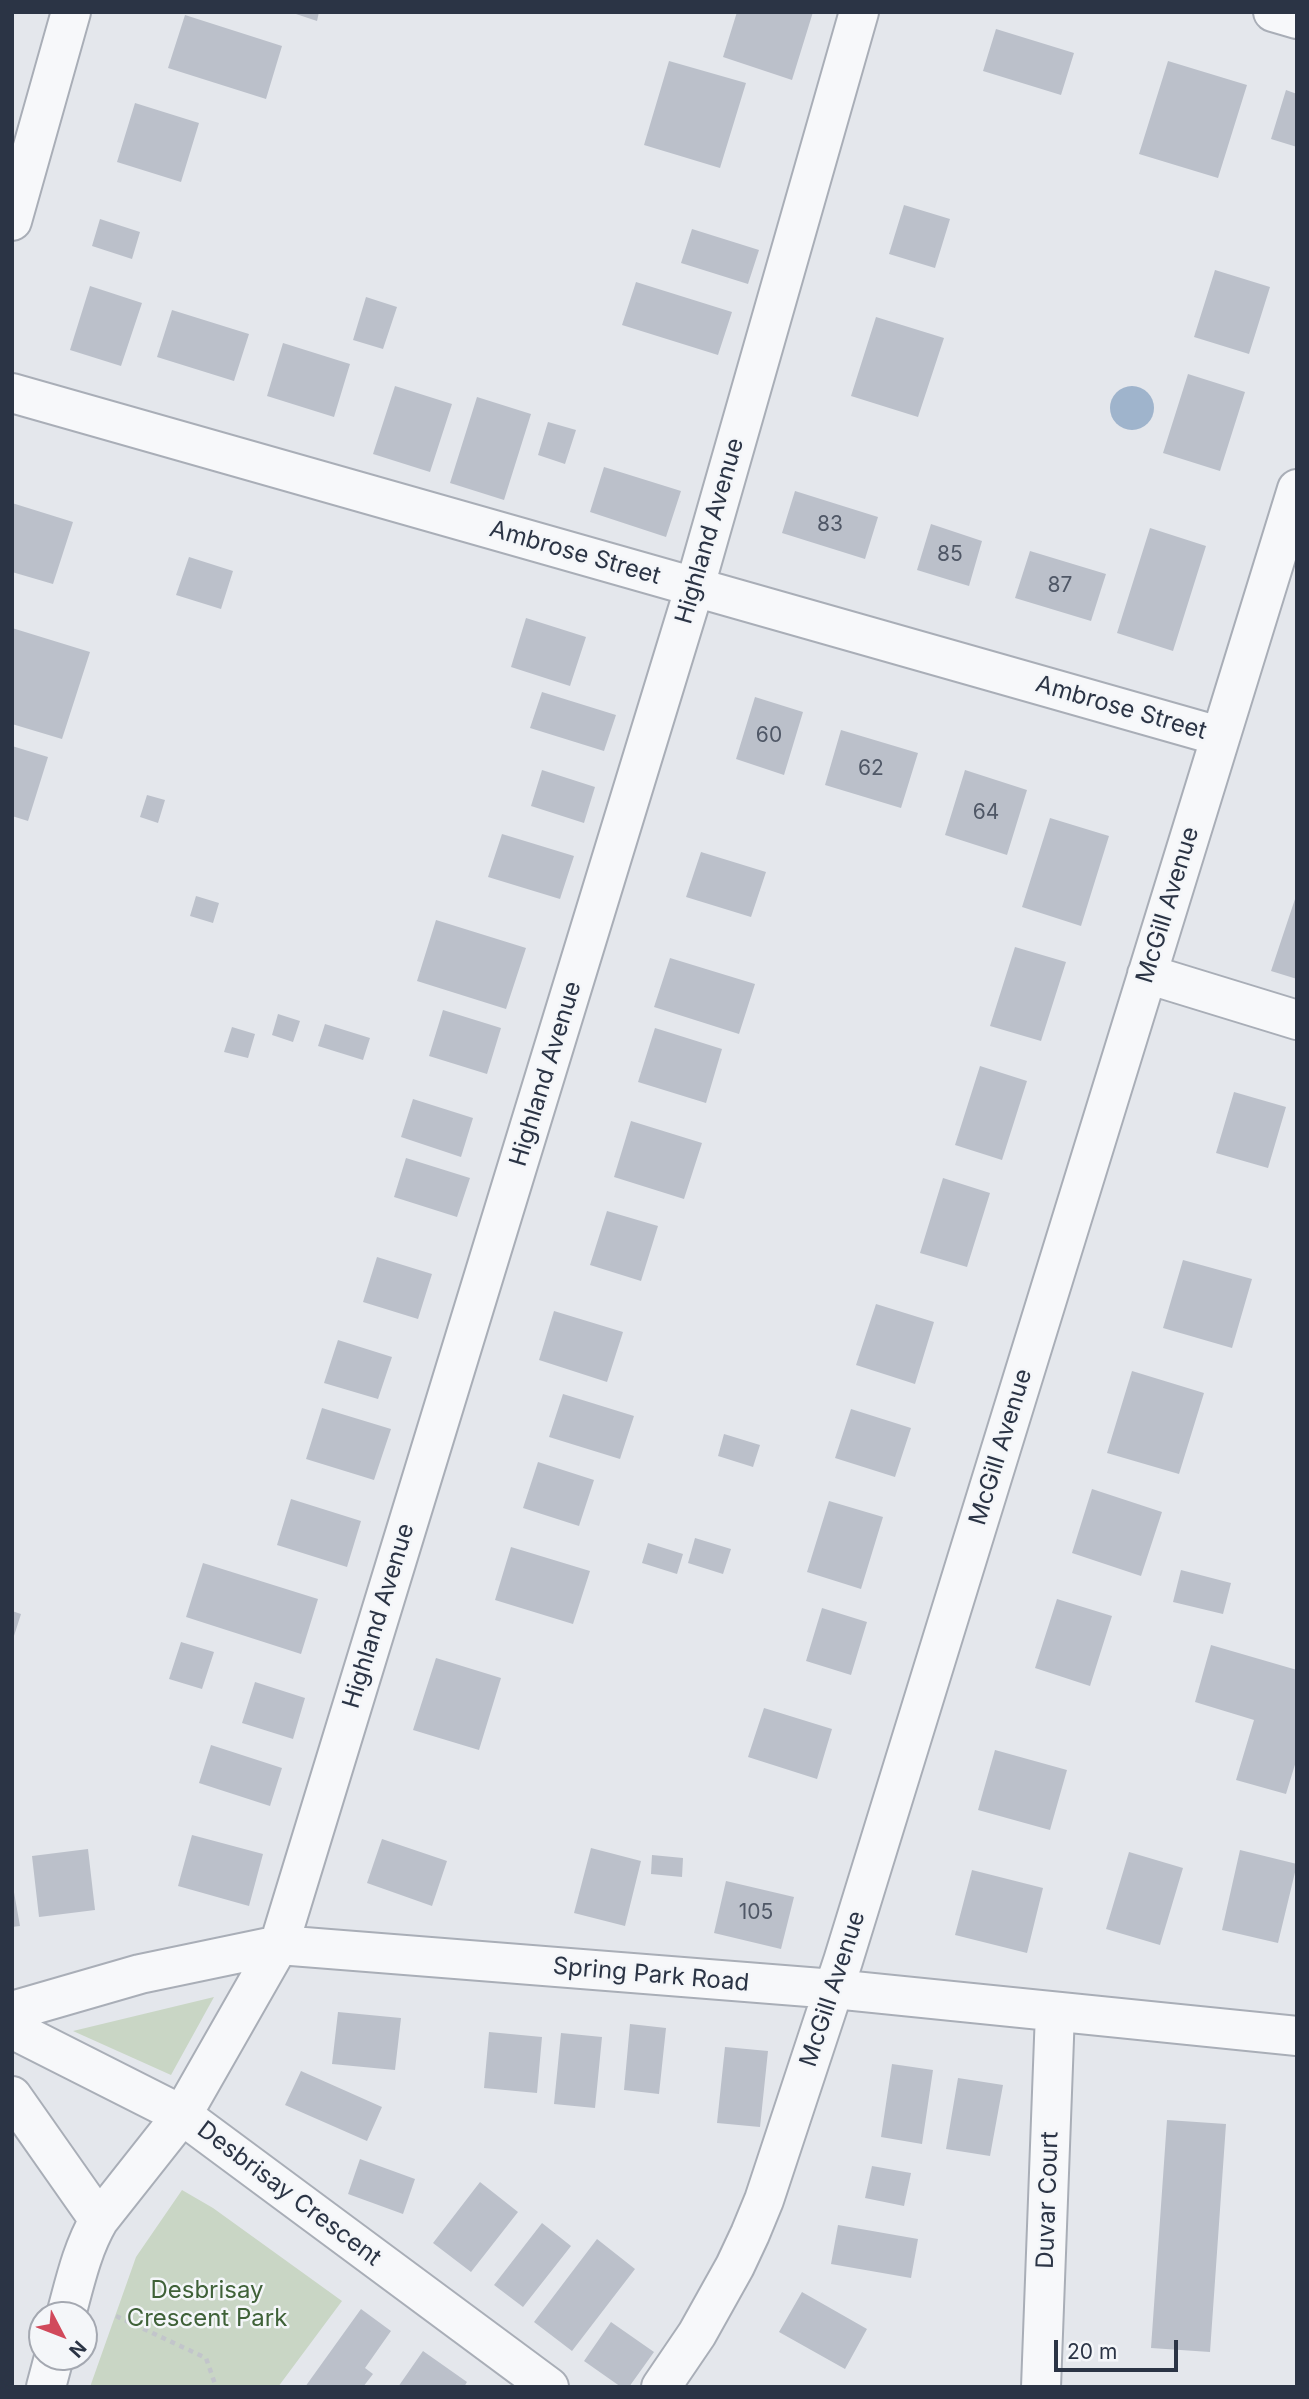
<!DOCTYPE html>
<html>
<head>
<meta charset="utf-8">
<style>
	body { margin:0 }
	#map { position:relative; width:1309px; height:2399px; overflow:hidden; background:#e4e7ec; font-family:Inter,sans-serif }
	canvas { display:block }
	.frame { position:absolute; inset:0; border:14px solid #2b3445; pointer-events:none }
	.north { position:absolute; left:28px; top:2301px; width:70px; height:70px; box-sizing:border-box; background:#f4f6f9; border:2px solid #a4a8b1; border-radius:50%; rotate:132deg; font-size:19px; font-weight:700; line-height:28px; text-align:center; color:#2b3445 }
	.north::after { content:''; display:block; margin:auto; width:24px; height:32px; background:#d1495b; clip-path:polygon(50% 0,100% 100%,50% 72%,0 100%) }
	.scale { position:absolute; left:1054px; top:2340px; width:124px; height:32px; box-sizing:border-box; border:4px solid #2b3445; border-top:0; padding-left:9px; font-size:21px; line-height:24px; white-space:nowrap; color:#2b3445; -webkit-text-stroke:5px #f4f6f9; paint-order:stroke }
</style>
</head>
<body>
<div id="map">
<canvas width="1309" height="2399"></canvas>
<div class="frame"></div>
<div class="north">N</div>
<div class="scale">20 m</div>
</div>
<script>
const ctx = document.querySelector('canvas').getContext('2d');
ctx.lineJoin = 'round';
function fillPath(path, color) { ctx.fillStyle = color; ctx.fill(path, 'evenodd'); }
function strokePath(path, color, width, dash) { ctx.strokeStyle = color; ctx.lineWidth = width; ctx.lineCap = dash ? 'butt' : 'round'; ctx.setLineDash(dash || []); ctx.stroke(path); }
function drawText(font, color, halo, rows, align = 'center') {
  ctx.font = font + ' Inter,sans-serif'; ctx.lineWidth = 5; ctx.setLineDash([]); ctx.textBaseline = 'middle'; ctx.strokeStyle = halo; ctx.fillStyle = color; for (const [text, x, y, turn = 0] of rows) {
    ctx.save(); ctx.translate(x, y); ctx.rotate((+turn || 0) * Math.PI / 180); ctx.textAlign = isNaN(turn) ? turn : align; if (halo) ctx.strokeText(text, 0, 0); ctx.fillText(text, 0, 0); ctx.restore();
  }
}
const green = new Path2D(`
	M214 1997 171 2075 73 2031Z
	M182 2190 213 2208 342 2301 278 2387H90L136 2257Z`);
const water = new Path2D(`
	M1110 408a22 22 0 1 1 44 0a22 22 0 1 1-44 0Z`);
const building = new Path2D(`
	M290 12H319L317 21Z
	M737 12H813L792 80 723 57Z
	M185 15 282 46 266 99 168 68Z
	M996 29 1074 53 1061 95 983 71Z
	M669 61 746 83 720 168 644 145Z
	M1168 61 1247 85 1218 178 1139 154Z
	M1286 90 1297 94V147L1271 139Z
	M135 103 199 123 181 182 117 162Z
	M904 205 950 219 935 268 889 254Z
	M100 219 140 232 132 259 92 246Z
	M692 229 759 250 748 284 681 263Z
	M1215 270 1270 287 1249 354 1194 337Z
	M636 282 732 312 718 355 622 325Z
	M90 286 142 303 121 366 70 350Z
	M366 297 397 307 383 349 353 340Z
	M172 310 249 334 234 381 157 357Z
	M876 317 944 338 918 417 851 396Z
	M283 343 350 364 334 417 267 396Z
	M1188 374 1245 392 1220 471 1163 453Z
	M395 386 452 404 430 472 373 454Z
	M477 397 531 414 504 500 450 483Z
	M548 422 576 430 565 464 538 455Z
	M604 467 681 491 666 537 590 512Z
	M795 491 878 517 865 559 782 533Z
	M12 503 73 522 53 584 12 572Z
	M931 524 982 541 969 586 917 570Z
	M1150 528 1206 546 1173 651 1117 633Z
	M1030 551 1106 574 1091 621 1015 598Z
	M189 557 233 571 221 609 176 595Z
	M526 618 586 637 570 686 511 667Z
	M12 628 90 652 62 739 12 724Z
	M542 692 616 715 604 751 530 728Z
	M755 697 803 712 784 775 736 759Z
	M841 730 918 753 901 808 825 785Z
	M12 746 48 757 28 821 12 816Z
	M542 770 595 787 584 823 531 806Z
	M965 770 1027 790 1007 855 945 835Z
	M147 795 165 800 158 823 140 817Z
	M1050 818 1109 836 1081 926 1022 907Z
	M502 834 574 856 560 899 488 877Z
	M701 852 766 872 751 917 686 897Z
	M1297 893V979L1271 971Z
	M196 896 219 903 213 923 190 916Z
	M436 920 526 948 506 1009 417 981Z
	M1015 947 1066 962 1041 1041 990 1026Z
	M670 958 755 984 739 1034 654 1007Z
	M443 1010 501 1028 487 1074 429 1056Z
	M278 1014 300 1021 293 1042 272 1035Z
	M325 1024 370 1038 363 1060 318 1046Z
	M232 1027 255 1034 248 1058 224 1052Z
	M655 1028 722 1049 706 1103 638 1082Z
	M980 1066 1027 1081 1002 1160 955 1145Z
	M1234 1092 1286 1107 1268 1168 1216 1153Z
	M413 1099 473 1118 461 1157 401 1137Z
	M631 1121 702 1143 684 1199 614 1177Z
	M406 1158 470 1178 457 1217 394 1197Z
	M943 1178 990 1193 967 1267 920 1253Z
	M607 1211 658 1226 641 1281 590 1265Z
	M377 1257 432 1274 418 1319 363 1302Z
	M1183 1260 1252 1279 1232 1348 1163 1328Z
	M876 1304 934 1322 915 1384 856 1365Z
	M554 1311 623 1332 607 1382 539 1360Z
	M338 1340 392 1357 378 1399 324 1383Z
	M1132 1371 1204 1393 1179 1474 1107 1453Z
	M563 1394 634 1416 620 1459 549 1437Z
	M322 1408 391 1429 374 1480 306 1459Z
	M851 1409 911 1428 895 1477 835 1458Z
	M724 1434 760 1445 753 1467 718 1456Z
	M538 1462 594 1480 579 1526 523 1508Z
	M1092 1489 1162 1512 1141 1576 1072 1553Z
	M291 1499 361 1521 347 1567 277 1545Z
	M829 1501 883 1517 861 1589 807 1572Z
	M695 1538 731 1549 723 1574 688 1563Z
	M648 1543 683 1554 677 1574 642 1563Z
	M511 1547 590 1571 573 1624 495 1600Z
	M203 1563 318 1599 301 1654 186 1617Z
	M1181 1570 1231 1583 1223 1614 1173 1602Z
	M1057 1599 1112 1616 1090 1686 1035 1668Z
	M822 1608 867 1622 851 1675 806 1661Z
	M12 1611 21 1614 13 1639H12Z
	M181 1642 214 1652 202 1689 169 1679Z
	M1211 1645 1297 1670V1758L1286 1794 1236 1780 1254 1720 1195 1702Z
	M436 1658 501 1678 479 1750 413 1730Z
	M255 1682 305 1698 293 1739 242 1723Z
	M764 1708 832 1729 817 1779 748 1757Z
	M211 1745 282 1768 270 1806 199 1783Z
	M995 1750 1067 1770 1050 1830 978 1810Z
	M192 1835 263 1854 249 1906 178 1886Z
	M382 1839 447 1861 432 1906 367 1883Z
	M591 1848 641 1861 625 1926 574 1913Z
	M88 1849 95 1910 39 1917 32 1856Z
	M1240 1850 1297 1864 1278 1943 1222 1930Z
	M1129 1852 1183 1868 1160 1945 1106 1929Z
	M652 1855 683 1858 682 1877 651 1874Z
	M972 1870 1043 1888 1027 1953 955 1935Z
	M12 1881 20 1926 12 1927Z
	M726 1881 794 1897 781 1949 714 1933Z
	M338 2012 401 2018 395 2070 332 2064Z
	M630 2024 666 2028 659 2094 624 2090Z
	M489 2032 542 2037 537 2093 484 2088Z
	M561 2033 602 2037 595 2108 554 2104Z
	M725 2047 768 2051 760 2127 717 2123Z
	M892 2064 933 2070 922 2144 881 2137Z
	M301 2071 382 2107 367 2141 285 2105Z
	M958 2078 1003 2085 990 2156 946 2149Z
	M1167 2120 1226 2124 1210 2352 1151 2348Z
	M360 2159 415 2179 403 2214 348 2194Z
	M872 2166 911 2173 904 2206 865 2198Z
	M480 2182 518 2212 471 2272 433 2243Z
	M542 2223 571 2246 523 2307 494 2285Z
	M838 2225 918 2239 911 2278 831 2264Z
	M597 2239 635 2269 572 2351 534 2322Z
	M802 2292 867 2329 845 2369 779 2332Z
	M361 2309 391 2331 365 2368 373 2374 363 2387H305Z
	M611 2322 654 2352 629 2387H621L584 2361Z
	M423 2351 467 2382 464 2387H398Z`);
const path = new Path2D(`
	M116 2316 206 2358 216 2387`);
const minor = new Path2D(`
	M1273 12 1297 19
	M12 221 71 12
	M12 393 1219 736
	M1147 974 1297 1020
	M12 2011 140 1974 279 1945 834 1989 1297 2036
	M12 2029 182 2115 549 2387
	M12 2096 99 2220
	M66 2315C75 2282 82 2249 99 2220L182 2115 279 1945 695 586 859 12
	M46 2387 54 2357
	M661 2387 697 2334 735 2266 750 2234 764 2200 843 1961 1297 489
	M1041 2387 1055 2012`);
const numberNames = [
	["83",830,525],
	["85",950,555],
	["87",1060,586],
	["60",769,736],
	["62",871,769],
	["64",986,813],
	["105",756,1913]
];
const streetNames = [
	["Highland Avenue",710,531,-74],
	["Ambrose Street",575,553,16],
	["Ambrose Street",1121,708,16],
	["McGill Avenue",1168,905,-73],
	["Highland Avenue",546,1074,-73],
	["McGill Avenue",1001,1447,-73],
	["Highland Avenue",379,1616,-73],
	["Spring Park Road",651,1975,5],
	["McGill Avenue",833,1989,-72],
	["Desbrisay Crescent",289,2194,37],
	["Duvar Court",1048,2200,-88]
];
const parkNames = [
	["Desbrisay",207,2291],
	["Crescent Park",207,2319]
];
fillPath(green, '#c9d6c5');
fillPath(water, '#9fb4cc');
fillPath(building, '#bbc0ca');
strokePath(minor, '#a9aeb7', 42);
strokePath(path, '#c2c5cb', 4.5, [5, 5]);
strokePath(minor, '#f7f8fa', 38);
drawText('21px', '#4f5766', null, numberNames);
drawText('24px', '#2b3445', '#f4f6f9', streetNames);
drawText('24px', '#3f6138', '#f4f6f9', parkNames);
</script>
</body>
</html>
